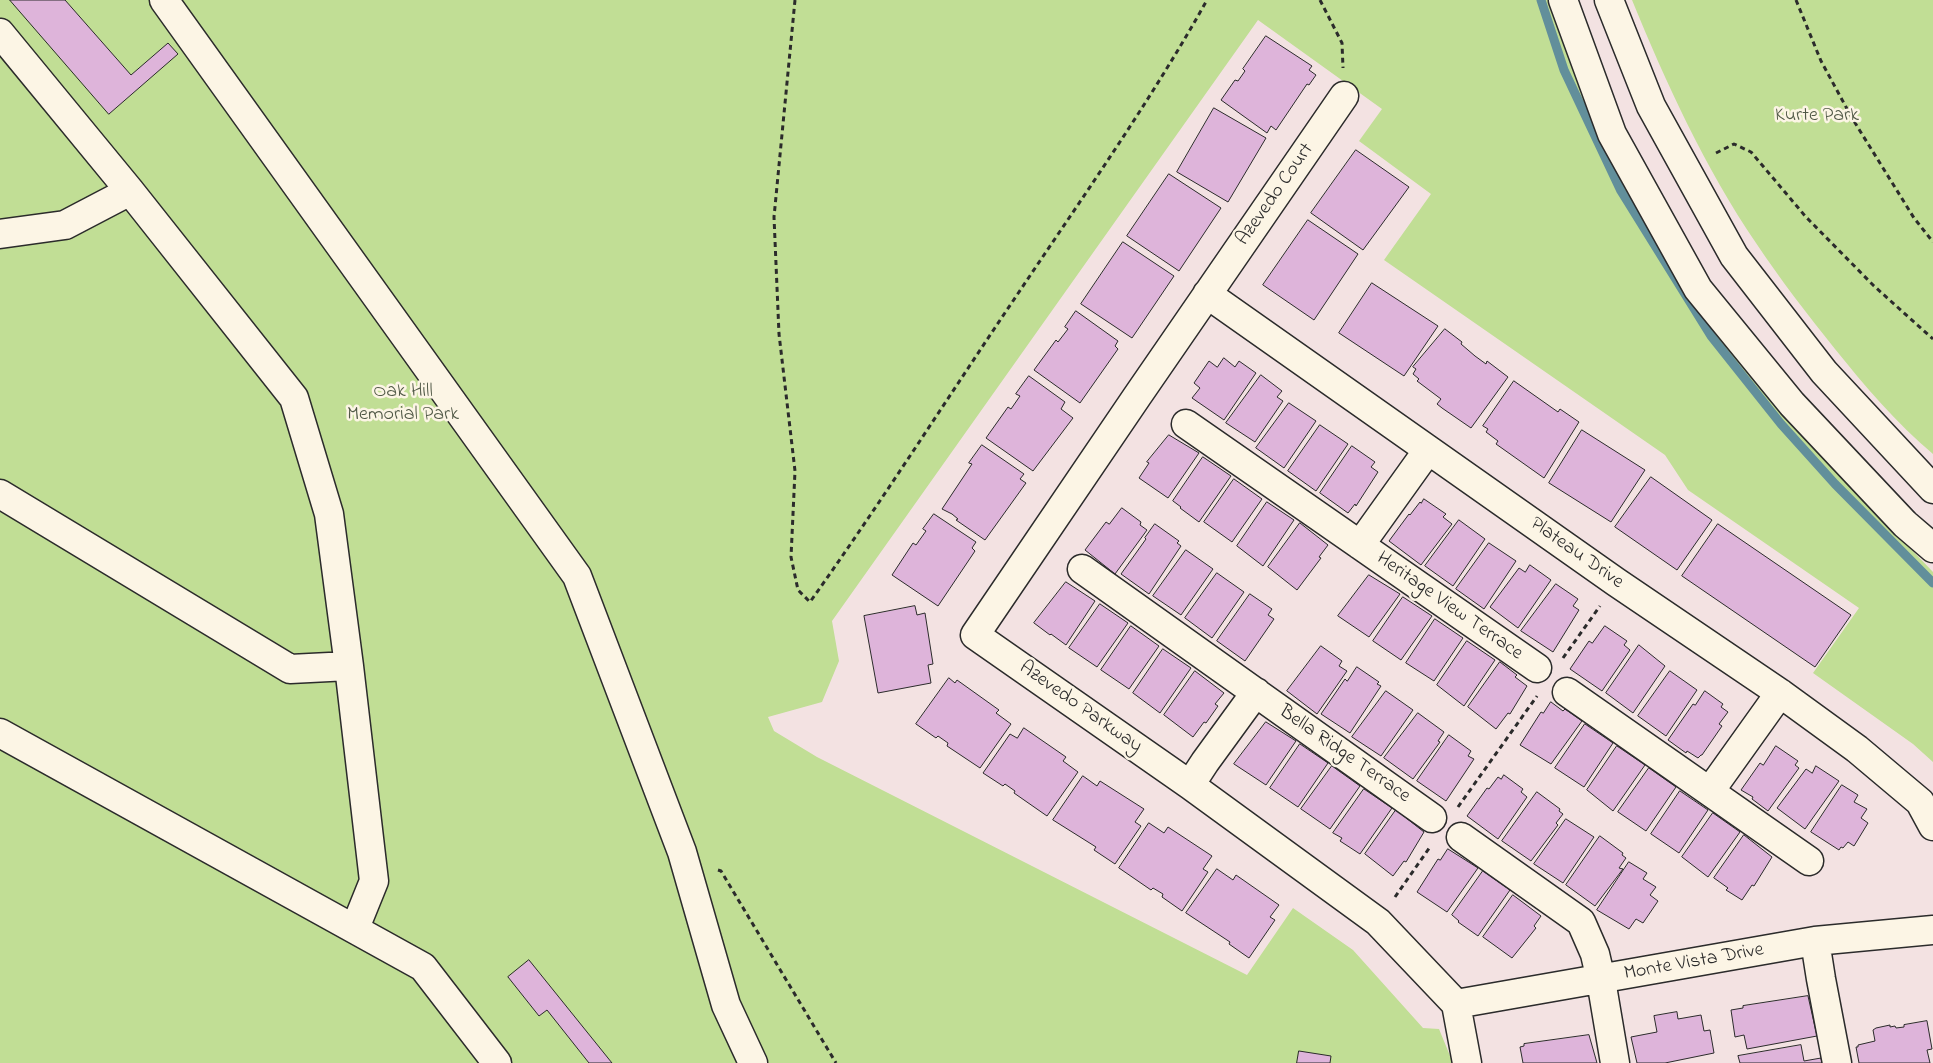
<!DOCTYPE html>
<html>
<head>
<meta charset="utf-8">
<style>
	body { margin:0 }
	canvas { display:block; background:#f3e2e2 }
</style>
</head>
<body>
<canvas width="1933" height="1063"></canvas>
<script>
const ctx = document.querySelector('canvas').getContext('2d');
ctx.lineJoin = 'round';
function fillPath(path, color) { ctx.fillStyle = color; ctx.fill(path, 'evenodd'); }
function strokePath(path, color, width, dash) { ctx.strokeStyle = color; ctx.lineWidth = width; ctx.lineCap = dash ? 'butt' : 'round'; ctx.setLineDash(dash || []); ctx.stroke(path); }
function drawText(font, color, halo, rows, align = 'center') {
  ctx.font = font + ' "Indie Flower",sans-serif'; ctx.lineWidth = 5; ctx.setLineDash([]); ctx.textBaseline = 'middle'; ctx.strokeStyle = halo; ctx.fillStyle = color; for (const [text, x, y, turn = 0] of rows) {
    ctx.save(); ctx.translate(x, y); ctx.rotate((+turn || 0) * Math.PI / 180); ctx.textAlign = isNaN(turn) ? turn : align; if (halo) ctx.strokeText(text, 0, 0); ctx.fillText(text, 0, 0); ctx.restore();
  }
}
const green = new Path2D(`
	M0 0H1548L1572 68 1642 211 1718 332 1807 441 1933 572V762L1913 744 1813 673 1859 608 1688 490 1665 455 1384 260 1431 194 1359 141 1382 109 1258 20 832 621 839 661 822 702 768 717 774 731 817 757 1247 975 1293 908 1353 950 1423 1028 1439 1029 1453 1063H0Z
	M1632 0H1933V454C1897 424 1864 385 1835 349 1807 314 1780 279 1756 243 1705 168 1666 83 1632 0Z`);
const stream = new Path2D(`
	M1541 0 1564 70 1621 191 1711 336 1781 424 1835 484 1933 583`);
const building = new Path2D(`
	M10 0H65L131 75 168 43 178 54 109 114Z
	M1266 36 1312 66 1309 70 1316 75 1309 85 1307 84 1276 130 1271 126 1267 133 1221 100 1235 80 1238 81 1245 71 1243 69Z
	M1214 108 1266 138 1228 202 1177 172Z
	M1356 150 1409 187 1363 250 1311 213Z
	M1169 174 1221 208 1179 271 1127 236Z
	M1308 220 1358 254 1314 320 1263 285Z
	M1123 242 1174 276 1132 338 1081 304Z
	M1372 283 1438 326 1404 376 1339 333Z
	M1076 311 1118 341 1115 346 1118 349 1080 403 1034 370 1056 340 1058 342 1068 329 1065 327Z
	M1445 329 1462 342 1461 344 1475 356 1486 364 1487 361 1508 377 1471 428 1442 408 1437 404 1441 399 1417 381 1419 379 1413 374 1416 369 1413 367Z
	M1224 358 1235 367 1239 361 1256 373 1224 420 1192 398 1200 388 1194 383 1209 361 1217 367Z
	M1261 375 1282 391 1277 397 1283 401 1255 442 1226 423Z
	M1029 376 1065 402 1061 409 1073 418 1033 471 986 438 1008 407 1011 409 1020 396 1016 394Z
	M1514 381 1558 412 1560 409 1579 422 1544 478 1496 444 1498 441 1486 432 1488 429 1483 426Z
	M1289 403 1316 421 1284 468 1256 448Z
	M1320 425 1348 444 1316 491 1288 471Z
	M1582 430 1645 470 1611 522 1549 483Z
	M1169 435 1199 453 1168 498 1139 478 1149 463 1147 462Z
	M982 445 1024 474 1020 479 1026 483 985 540 956 520 958 519 952 514 942 509 972 464 969 463Z
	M1352 446 1375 462 1371 467 1378 472 1356 506 1355 504 1348 513 1320 493Z
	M1203 457 1231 476 1199 522 1180 508 1181 507 1173 501Z
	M1651 477 1712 520 1677 570 1615 527Z
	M1234 479 1262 499 1232 542 1204 522Z
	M1424 499 1446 514 1443 517 1452 524 1421 565 1389 541 1409 514 1410 515 1420 502 1421 503Z
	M1267 502 1294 520 1263 566 1237 546Z
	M1122 508 1141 522 1140 525 1147 530 1115 574 1085 550 1106 522 1109 524Z
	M934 514 976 542 972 548 975 551 938 606 892 575 913 543 916 545 926 531 923 529Z
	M1459 520 1485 539 1453 586 1425 566Z
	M1300 523 1328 545 1319 557 1321 558 1297 590 1268 567Z
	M1155 524 1179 541 1177 543 1181 546 1149 594 1121 574 1146 539 1145 538Z
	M1718 524 1851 615 1815 667 1682 576Z
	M1489 543 1516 561 1484 609 1456 589Z
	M1186 550 1213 569 1181 615 1153 596Z
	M1530 565 1551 580 1518 628 1490 607 1519 568 1525 572Z
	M1217 573 1244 592 1212 638 1185 618Z
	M1369 575 1400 594 1369 637 1338 616Z
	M1066 582 1095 601 1066 645 1051 634 1050 635 1034 623Z
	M1556 584 1578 599 1573 606 1579 610 1553 652 1521 631Z
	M1250 594 1272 609 1268 615 1274 619 1245 661 1217 641Z
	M1403 597 1432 616 1401 660 1373 641Z
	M1100 604 1128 623 1097 667 1069 648Z
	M915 606 917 615 925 613 933 664 928 665 931 683 878 693 864 616Z
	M1435 619 1463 638 1434 681 1406 663Z
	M1131 626 1159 646 1129 689 1101 670Z
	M1605 626 1627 641 1624 645 1630 650 1602 691 1570 669 1589 641 1592 643Z
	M1467 641 1495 660 1464 706 1437 685Z
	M1639 645 1665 666 1633 713 1606 693Z
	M1321 646 1342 661 1339 666 1347 671 1317 714 1287 691Z
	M1163 649 1191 668 1160 713 1133 693Z
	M1500 662 1517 675 1515 677 1527 686 1510 714 1508 713 1496 729 1468 707Z
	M1357 667 1379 682 1377 684 1381 686 1350 733 1321 714 1345 679 1347 681Z
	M1195 671 1224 693 1215 704 1218 706 1206 723 1204 722 1193 737 1164 715Z
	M1670 671 1697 690 1666 736 1638 716Z
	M949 678 955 683 957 680 999 710 996 713 1011 724 980 768 947 746 948 743 938 736 936 738 916 724Z
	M1386 691 1413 710 1381 756 1352 737Z
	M1705 691 1723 704 1721 707 1728 712 1719 724 1722 726 1702 755H1701L1698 758 1687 751 1686 753 1668 740 1693 704 1695 705Z
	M1551 702 1563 711 1565 709 1582 721 1551 764 1520 745 1541 712 1543 713Z
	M1418 713 1444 732 1438 741 1440 742 1413 779 1384 758Z
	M1266 722 1296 741 1266 785 1234 764Z
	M1585 724 1613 743 1584 787 1555 768Z
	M1024 728 1066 757 1063 761 1078 772 1047 816 1014 793 1015 791 1005 784 1003 786 983 773 1010 734 1017 738Z
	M1449 735 1471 751 1468 756 1474 759 1446 801 1417 781Z
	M1300 744 1328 763 1298 807 1270 788Z
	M1617 746 1645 765 1613 811 1587 790Z
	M1776 746 1798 761 1795 765 1799 768 1768 811 1752 799 1753 797 1741 790 1760 763 1763 765Z
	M1332 766 1360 786 1330 829 1301 809Z
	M1816 766 1839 781 1805 829 1777 808 1806 769 1812 773Z
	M1649 768 1676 787 1646 831 1618 812Z
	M1504 775 1523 789 1521 792 1527 797 1498 839 1467 816 1487 788 1489 789 1498 777 1501 779Z
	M1083 776 1097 786 1100 781 1144 809 1135 822 1141 826 1115 864 1094 850 1096 847 1053 820Z
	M1842 785 1858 795 1854 802 1867 809 1861 818 1868 823 1854 846 1848 842 1843 848 1841 847 1839 850 1811 832Z
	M1364 789 1392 808 1360 854 1340 841 1342 838 1333 833Z
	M1680 791 1708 810 1679 853 1651 834Z
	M1537 792 1560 809 1559 811 1563 814 1556 823 1558 825 1531 861 1502 841Z
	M1396 810 1424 832 1406 862 1404 861 1393 876 1365 854Z
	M1713 813 1740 832 1708 877 1682 857Z
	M1566 819 1594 837 1563 883 1534 864Z
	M1149 823 1164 833 1168 827 1212 856 1203 869 1208 872 1182 911 1162 897 1163 894 1153 888 1151 890 1119 868Z
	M1744 835 1772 857 1754 886 1752 885 1742 900 1726 890 1728 888 1714 878Z
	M1600 836 1623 853 1622 855 1626 858 1619 868 1623 869 1595 906 1566 885Z
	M1448 849 1478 868 1447 912 1417 892 1438 859 1440 860Z
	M1629 862 1647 873 1643 879 1656 887 1650 895 1658 901 1643 923 1636 919 1629 929 1597 910Z
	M1217 869 1233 880 1236 875 1279 905 1270 917 1275 920 1249 958 1229 944 1230 942 1186 913Z
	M1483 871 1510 890 1478 936 1458 922 1459 921 1452 915Z
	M1513 895 1541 916 1534 926 1536 928 1512 958 1483 937Z
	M529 960 612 1063H589L547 1010 539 1016 508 977Z
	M1808 996 1817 1036 1747 1049 1744 1035 1735 1037 1731 1010 1743 1008V1006Z
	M1677 1012 1678 1019 1701 1015 1704 1031 1710 1030 1714 1053 1665 1063H1637L1631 1037 1657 1032 1654 1016Z
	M1927 1021 1932 1049 1927 1050 1930 1063H1859L1856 1047H1858V1045L1875 1041 1873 1030 1876 1028 1890 1025V1027L1895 1026 1896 1028 1904 1027V1025Z
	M1589 1035 1597 1063H1523L1520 1047 1524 1046V1044Z
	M1801 1045 1804 1061 1821 1058 1822 1063H1740L1738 1056Z
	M1299 1051 1331 1056 1330 1063H1297Z`);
const path = new Path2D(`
	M795 0 774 217 779 334 795 471 791 557 798 590 810 602C882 501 948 397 1017 295 1082 198 1150 102 1207 0
	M1320 0 1342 43 1343 68
	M1796 0 1821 61 1852 118 1914 218 1933 242
	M1716 153 1734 144 1751 152 1806 217 1874 286 1933 339
	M1563 658 1600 606
	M1458 807 1537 696
	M718 870 721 871 836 1063
	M1395 897 1430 847`);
const minor = new Path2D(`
	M164 0 577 576 682 852 726 1005 753 1063
	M1563 0 1612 134 1698 289 1792 404 1905 524 1933 548
	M1609 0 1651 106 1734 256 1824 372 1933 489
	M0 33 130 191 294 398 329 514 349 666 374 881 355 928
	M1344 96 1138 395 975 635 1190 785 1378 922 1456 1004 1467 1063
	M0 234 65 225 130 191
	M1207 294 1616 582 1780 693 1857 749 1920 802 1933 826
	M1186 424 1537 668
	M0 494 290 669 349 666
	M1360 545 1428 450
	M1082 569 1432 818
	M1567 692 1809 861
	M0 733 423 967 497 1063
	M1190 785 1205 762 1256 692
	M1710 791 1780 693
	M1461 837 1581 922 1595 954 1601 980 1615 1063
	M1815 941 1821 979 1837 1063
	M1456 1004 1815 941 1933 930`);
const parkNames = [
	["Kurte Park",1817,117],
	["Oak Hill",403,393],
	["Memorial Park",403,416]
];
const streetNames = [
	["Azevedo Court",1276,195,-55],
	["Plateau Drive",1576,554,35],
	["Heritage View Terrace",1449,607,35],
	["Azevedo Parkway",1080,708,35],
	["Bella Ridge Terrace",1344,755,35],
	["Monte Vista Drive",1694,963,-10]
];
fillPath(green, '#c1de95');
strokePath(stream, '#628f9b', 9);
fillPath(building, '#deb4da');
strokePath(building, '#2b2b2b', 1);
strokePath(minor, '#2b2b2b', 31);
strokePath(path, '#2b2b2b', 3, [5, 4]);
strokePath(minor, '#fcf5e5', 28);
drawText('20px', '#505846', '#fcf5e5', parkNames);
drawText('20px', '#2b2b2b', '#fcf5e5', streetNames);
</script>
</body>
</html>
